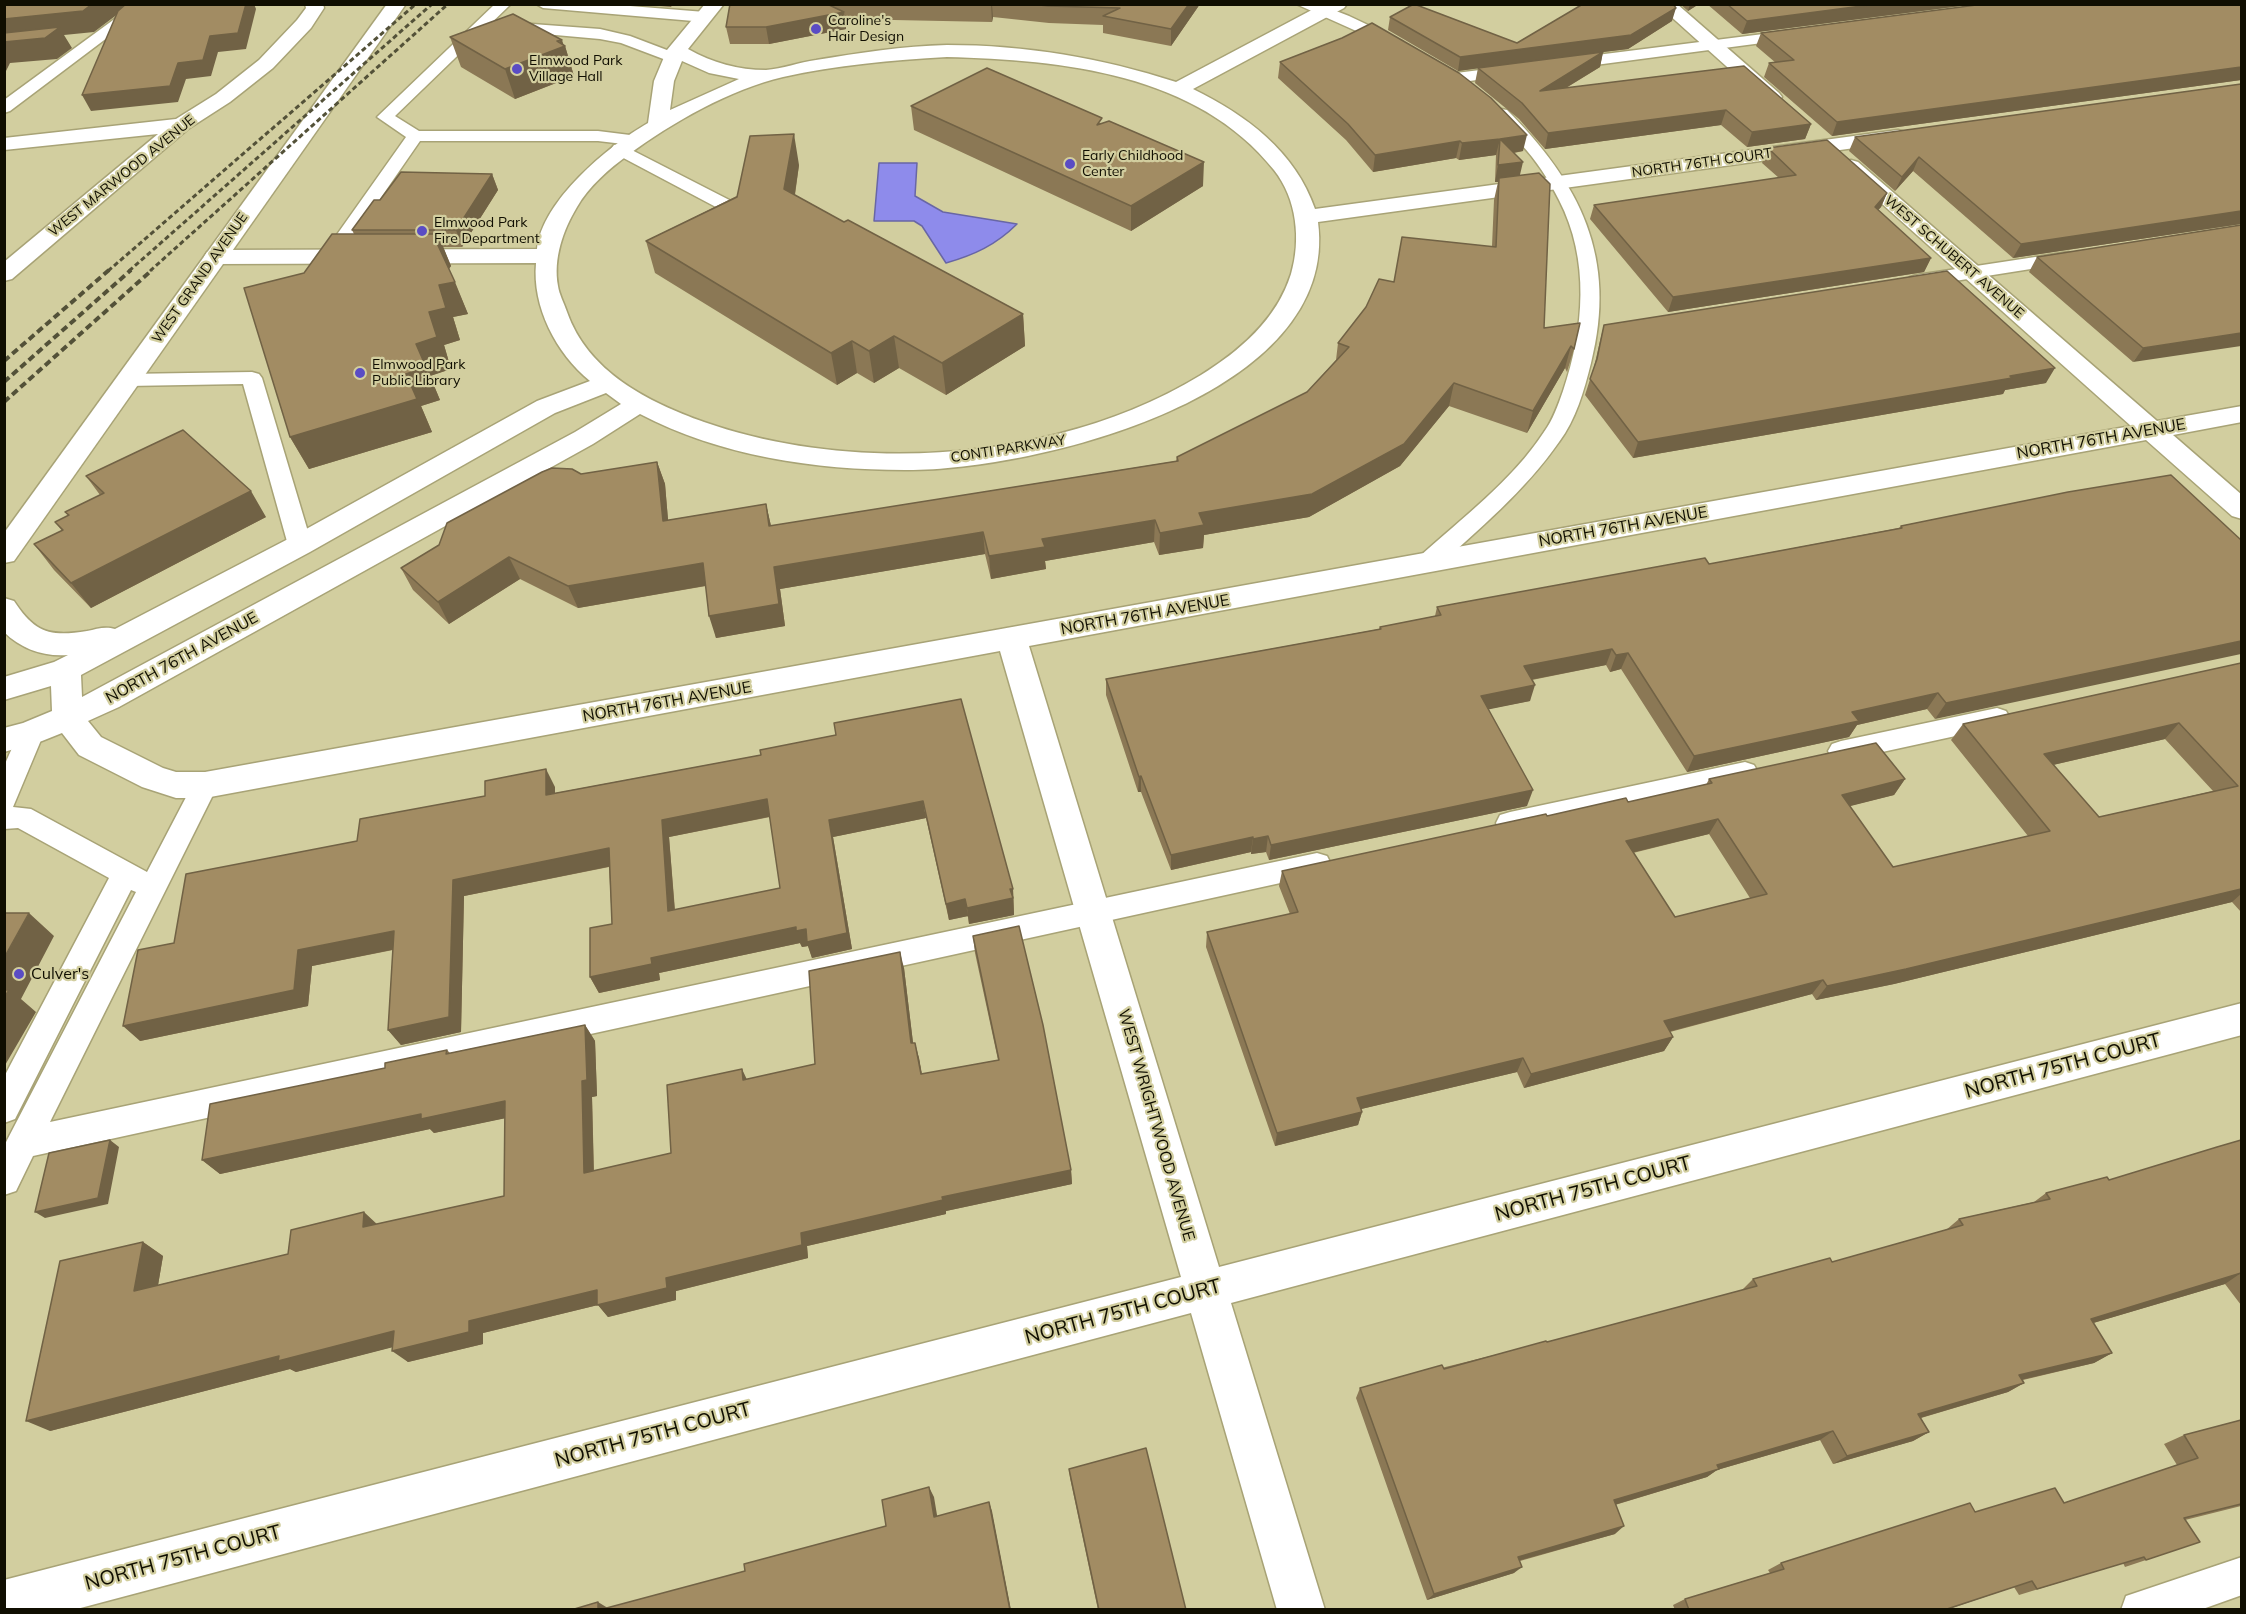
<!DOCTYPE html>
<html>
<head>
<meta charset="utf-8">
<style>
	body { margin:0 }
	#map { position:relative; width:2246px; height:1614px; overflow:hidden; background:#d2ce9f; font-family:Mulish,sans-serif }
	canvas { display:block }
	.frame { position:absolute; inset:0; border:6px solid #100e01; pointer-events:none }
</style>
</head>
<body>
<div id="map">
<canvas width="2246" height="1614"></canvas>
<div class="frame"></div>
</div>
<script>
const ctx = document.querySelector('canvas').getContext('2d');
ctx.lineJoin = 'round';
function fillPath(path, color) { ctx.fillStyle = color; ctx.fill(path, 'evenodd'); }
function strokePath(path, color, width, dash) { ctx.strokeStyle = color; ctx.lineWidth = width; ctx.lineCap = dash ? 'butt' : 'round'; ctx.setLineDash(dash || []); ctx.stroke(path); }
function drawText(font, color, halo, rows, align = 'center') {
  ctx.font = font + ' Mulish,sans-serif'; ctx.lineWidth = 4.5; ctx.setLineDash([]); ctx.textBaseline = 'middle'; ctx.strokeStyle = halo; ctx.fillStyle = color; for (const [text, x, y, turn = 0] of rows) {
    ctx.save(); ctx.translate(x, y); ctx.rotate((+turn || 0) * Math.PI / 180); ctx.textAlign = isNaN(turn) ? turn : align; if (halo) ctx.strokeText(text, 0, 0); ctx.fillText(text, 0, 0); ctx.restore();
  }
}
const water = new Path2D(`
	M879 163H917L915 196 943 212 1017 224C996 245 974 255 946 263L922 226 914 221H874Z`);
const lane = new Path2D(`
	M135 4H152L10 111 4 113V100Z
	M495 4H511L395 116 419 131H598L638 136 640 140 638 144 632 145 598 141H420L337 261H323L321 257 406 137 377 117Z
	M536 4H605L705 12 713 17 705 22 543 8Z
	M1296 4H1318L1349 16 1402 41 1405 44 1397 49 1392 47Z
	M505 22 600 29 630 36 680 55 682 58 674 63 621 43 600 39 500 30 497 27 500 24Z
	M1795 30 1803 35 1800 38 1565 69 1557 64 1565 59Z
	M1512 66 1518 68 1520 71 1518 74 1456 83 1448 78 1456 73Z
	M1501 109 1507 110C1580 183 1618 258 1591 363 1584 391 1576 419 1559 442 1525 491 1479 529 1435 569L1427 571 1419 569 1415 563 1419 557C1462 518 1512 481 1544 432 1553 420 1558 405 1563 391 1584 329 1590 260 1559 200 1549 180 1536 160 1521 144 1512 134 1501 125 1493 114Z
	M620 144 743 207 746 211 743 215H731L614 153 611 149 614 145Z
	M2068 252 2075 254 2077 258 2075 262 1917 287 1910 285 1907 281 1910 277 1917 275Z
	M252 372 259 374 262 378 312 545 308 550 300 553 292 550 288 545 243 384 127 386 120 384 117 380 120 376 127 374Z
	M1997 708 2006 711 2010 718 2006 725 1841 761 1832 758 1828 751 1832 744 1841 741Z
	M31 723 40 726 44 733 13 807 31 809 147 872 196 778 205 775 214 778 218 785 50 1122 1317 853 1327 856 1331 864 1327 872 1317 875 33 1156 16 1191 4 1195V1146L136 892 131 890 15 1119 4 1123V1077L109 878 18 828 4 829V766L22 726Z
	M1745 762 1754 765 1758 772 1754 779 1745 782 1510 834 1500 831 1496 823 1500 815 1510 812Z
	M2242 1557V1595L2200 1610H2121L2126 1596Z`);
const street = new Path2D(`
	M305 4H323L324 8 311 28 273 68 230 102 188 129 12 279 4 281V262L158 134 4 150V138L176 119 216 94 259 60 297 20 306 8Z
	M705 4H724L688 49C713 63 738 70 766 70 782 69 800 62 816 60 859 53 903 46 947 45 1026 45 1102 58 1176 82L1323 4H1347L1344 8 1193 89C1246 115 1295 151 1315 209L1898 130 1905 132 1908 136 1905 140 1898 142 1318 222C1341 397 1033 471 905 470 815 470 720 456 640 414L593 444 119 707 88 721 101 737 163 768 176 772H205L2131 426 1844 170 1840 166 1844 162 1851 160 1858 162 2157 421 2242 406V422L2173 435 2242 495V519L2232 516 2146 440 1029 646 1219 1267 2242 1003V1035L1231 1303 1325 1610H1277L1191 1313 73 1610H4V1580L1181 1277 1000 651 205 798H176L142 787 79 755 62 733 42 741 4 752V728L23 723 52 711 51 686 4 700V677L54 662 68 655C44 657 21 649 4 632V598L14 601C35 633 50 637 87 631 97 629 105 626 115 629L290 538 537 401 590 381C556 353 532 307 536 263L215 264 207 262 204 257 207 252 215 250 537 249C542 201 608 146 648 123L654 81 667 50ZM947 57C1062 60 1197 73 1274 170 1297 199 1301 240 1291 274 1277 319 1240 351 1201 375 1060 461 859 476 704 422 648 402 588 372 567 312 564 303 559 294 558 286 553 259 563 230 577 207 589 186 609 169 628 155 671 123 731 89 783 77 837 65 892 60 947 57ZM682 61 709 73 739 79 670 110 674 81ZM606 393 621 404 575 432 82 697 81 675 310 552 555 413Z
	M1657 4H1677L1779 93 1782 97 1779 101H1765Z`);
const secondary = new Path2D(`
	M387 4H406L14 561 4 563V533Z`);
const railFar1 = new Path2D(`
	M108 271 416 4
	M129 271 432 4
	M150 271 448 4`);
const rail = new Path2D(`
	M4 361 109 270
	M4 382 131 270
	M4 402 152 270`);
const wall = new Path2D(`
	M636 4H673L671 7Z
	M730 4H1200L1171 46 1103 33V25L1049 23 993 17 992 22 845 19 846 29 769 44H730L726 27Z
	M1680 4H1699L1688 11Z
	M1707 4H1976L1742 34Z
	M2241 4V80L1832 136 1764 77 1769 63H1776L1756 46 1761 33Z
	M1390 17 1517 43 1672 21 1628 49 1603 52 1600 67 1566 88 1744 66 1811 124 1805 139 1747 147 1721 125 1545 149 1519 119 1475 83 1478 68 1458 71 1388 30Z
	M450 37 563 45 565 46 574 76 515 99 461 67Z
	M1342 38 1523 151 1514 153 1520 175 1544 328 1580 323 1574 349 1567 372 1565 368 1527 433 1449 406 1400 466 1309 517 1204 535 1203 548 1159 555 1154 542 1045 561 1046 569 991 579 985 554 780 589 785 626 716 638 706 586 578 608 520 579 449 624 413 590 401 568 581 474 657 462 665 484 668 520 766 504 771 526 1176 461 1177 457 1307 392 1336 360 1338 343 1394 282 1492 246 1494 200 1498 182H1495L1496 155 1459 160 1456 158 1373 172 1346 140 1278 78 1280 62Z
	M2241 84V224L2013 258 1913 171 1895 191 1849 151 1855 137Z
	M911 106 1102 123 1203 186 1131 231 914 130Z
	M1768 148 1887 193 1881 207 1878 210 1931 258 1924 272 1668 312 1590 219 1594 205 1779 178 1762 163Z
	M799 165 795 195 844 222 1023 314 1025 346 946 395 899 368 874 383 857 373 837 385 655 273 646 241Z
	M492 174 498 190 462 247H443L451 266 449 269 468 314 453 317 460 340 444 345 451 369 430 376 440 400 421 406 432 432 309 469 290 437 304 273 354 234 352 230 380 200Z
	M2241 225 2133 362 2029 272 2037 257Z
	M1604 325 2046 383 2005 390 2003 394 1633 458 1585 395 1594 367 1600 341Z
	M2171 475 1935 719 1927 709 1857 725 1849 737 1687 772 1621 669 1610 672 1606 665 1532 680 1530 701 1488 709 1527 806 1269 860 1266 852 1251 854V852L1171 870 1141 792H1138L1106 695V679L1379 629 1380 627 1435 616 1437 607 1709 564 1899 528 1901 526Z
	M86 476 266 517 91 608 54 570 34 544 62 531 55 522 68 516 65 512 100 495Z
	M2241 663V912L2232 902 1894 984 1816 1000 1812 994 1670 1032 1673 1037 1664 1051 1524 1088 1517 1072 1361 1109 1362 1112 1358 1125 1275 1146 1206 947 1207 932 1290 914 1279 886 1282 871 1547 816 1628 802 1706 785 1709 779H1905L1894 795 1849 806 1893 867 2028 836 1951 740 1963 724ZM2165 739 2213 791 2099 817 2053 765ZM1709 834 1750 898 1675 917 1633 853Z
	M836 735 1013 889 1014 915 969 924 968 916 949 920 926 818 833 837 852 949 812 958 808 946 802 947 800 943 659 973 660 980 599 993 590 977 612 924 609 867 464 896 461 1032 401 1045 388 1030 393 950 312 966 308 1006 140 1041 174 943 357 841 555 787V793L761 755ZM770 817 780 888 675 910 669 837Z
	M973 936 1071 1170 1072 1184 946 1211V1214L807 1246 808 1258 676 1291V1300L608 1317 598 1305 483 1333V1344L408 1362 392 1347 296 1372 290 1369 50 1431 143 1242 163 1256 158 1285 288 1254 377 1224 504 1196 505 1118 434 1133 430 1129 220 1174 202 1160 385 1068 447 1050 450 1053 585 1025 595 1041 597 1096 592 1097 594 1171 671 1153 747 1080 815 1064 904 968 913 1043 919 1058 922 1074 998 1060 975 953Z
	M2241 1140V1305L2225 1284 2093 1323 2112 1353 2094 1363 2023 1380 2024 1383 2008 1392 1921 1418 1929 1432 1913 1441 1833 1464 1820 1440 1717 1470 1707 1477 1615 1505V1534L1520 1561 1514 1573 1427 1600 1356 1398 1360 1388 1547 1342 1742 1290 1753 1279 1832 1262 1946 1230 1959 1219 2034 1202 2046 1193 2109 1180Z
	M2241 1420V1506L2185 1520 2179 1549 2125 1567 2123 1563 2019 1595 2014 1587 1946 1610H1675L1673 1605 1685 1599 1770 1573 1768 1570 1781 1563 1975 1512 2064 1503 2177 1465 2164 1444 2184 1435Z
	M1069 1469 1186 1610H1098L1070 1478Z`);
const shadedWall = new Path2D(`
	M92 4H131L94 32 64 35 72 48 57 59 10 63 4 75V19Z
	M246 4H254L256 9 246 49 218 52 211 76 186 79 178 102 91 111 82 95 210 36Z
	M991 4H992L993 17 992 22Z
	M1189 4H1200L1171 46V29Z
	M1690 4H1699L1688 11Z
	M1877 4H1976L1742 34 1747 21Z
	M1676 8 1672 21 1628 49 1603 52 1600 67 1536 106 1540 91 1603 52 1458 71 1460 57Z
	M844 12 846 29 769 44 766 27Z
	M562 40 564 46H565L574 76 515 99 505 69Z
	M2241 67V80L1832 136 1837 122Z
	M1726 110 1721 125 1545 149 1548 133Z
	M1811 124 1805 139 1747 147 1752 132Z
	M794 134 799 165 791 220 784 189Z
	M1527 135 1523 151 1499 155 1500 139Z
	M1500 139 1496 155 1459 160 1462 143Z
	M1460 141 1456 158 1373 172 1375 155Z
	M1919 157 1913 171 1895 191 1902 177Z
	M1204 162 1203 186 1131 231V206Z
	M1523 162 1519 179 1499 178 1498 182H1495L1498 165Z
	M492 174 498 190 462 247 456 230Z
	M1887 193 1881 207 1868 221 1875 207Z
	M2241 211V224L2013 258 2021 244Z
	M438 234 451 266 448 270 435 239Z
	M1931 258 1924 272 1668 312 1673 297Z
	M455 282 468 314 453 317 460 340 444 345 451 369 430 376 440 400 421 406 432 432 309 469 290 437 406 374 416 344 429 312 439 285Z
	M1023 314 1025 346 946 395 942 363Z
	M2241 333V346L2133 362 2143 348Z
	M894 336 899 368 874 383 869 351Z
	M852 341 857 373 837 385 831 353Z
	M1571 346 1565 368 1527 433 1533 411Z
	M2055 368 2046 383 2005 390 2003 394 1633 458 1638 442Z
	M1454 383 1449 406 1400 466 1309 517 1204 535 1203 548 1159 555 1160 533Z
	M657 462 665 484 670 543 663 521Z
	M251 491 266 517 91 608 71 583Z
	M766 504 771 526H769Z
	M1155 520 1154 542 1045 561 1046 569 991 579 989 556 1042 539Z
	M983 532 985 554 780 589 785 626 716 638 709 616 774 567Z
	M509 557 520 579 449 624 438 602Z
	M703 563 710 585 578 608 568 586Z
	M2241 641V654L1935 719 1946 703Z
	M1612 649 1606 665 1519 682 1524 666Z
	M1628 653 1621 669 1610 672 1616 655Z
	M1535 685 1530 701 1476 712 1481 696Z
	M1938 693 1927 709 1857 725 1849 737 1687 772 1694 756 1852 712Z
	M2179 723 2165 739 2031 770 2044 754Z
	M546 769 555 787V812L546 795Z
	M1141 776V792H1138L1139 777Z
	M1905 779 1894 795 1831 811 1842 795Z
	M1533 790 1527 806 1269 860 1271 845Z
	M767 799 773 816 669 837 676 927 668 911 662 820Z
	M923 801 926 818 833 837 852 949 812 958 808 946 802 947 800 943 659 973 660 980 599 993 590 977 651 958 796 927 829 820Z
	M1718 819 1709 834 1618 856 1626 841Z
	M1268 836 1266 852 1251 854 1253 839Z
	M1253 837 1251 852 1171 870V855Z
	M609 848 617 865 464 896 461 1032 401 1045 388 1030 453 880Z
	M1010 889H1013L1014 915 969 924 967 908Z
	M2241 889V894L2232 902 1894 984 1816 1000 1827 986Z
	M965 899 968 916 949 920 946 904Z
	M29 913 54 936 21 999 36 1012 4 1067V958Z
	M394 931 406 947 312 966 308 1006 140 1041 123 1026 298 950Z
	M900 952 904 968 915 1059 911 1043Z
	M1823 980 1812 994 1656 1035 1664 1021Z
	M585 1025 595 1041 597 1096 592 1097 594 1187 584 1173 582 1081Z
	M1673 1037 1664 1051 1524 1088 1531 1074Z
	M915 1043 919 1058 924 1089 921 1074Z
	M1523 1058 1517 1072 1353 1111 1357 1098Z
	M742 1069 749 1084 743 1080Z
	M505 1101 516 1116 434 1133 430 1129 220 1174 202 1160 421 1114Z
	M1362 1112 1358 1125 1275 1146 1277 1133Z
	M110 1140 119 1147 108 1204 45 1218 35 1212Z
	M1071 1170 1072 1184 946 1211V1214L807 1246 808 1258 676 1291V1300L608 1317 598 1305 483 1333V1344L408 1362 392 1351 469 1321 597 1290 666 1278 801 1233 942 1197Z
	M364 1212 379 1226 363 1227Z
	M143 1242 163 1256 155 1303 134 1291Z
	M2241 1273 2225 1284 2073 1329 2091 1319Z
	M394 1331 409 1343 296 1372 290 1369 50 1431 26 1421 279 1356Z
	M2112 1353 2094 1363 2003 1384 2019 1375Z
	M2024 1383 2008 1392 1903 1423 1918 1414Z
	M1833 1431 1820 1440 1717 1470 1707 1477 1604 1508 1614 1500 1717 1465Z
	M1929 1432 1913 1441 1833 1464 1847 1456Z
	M929 1487 934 1497 939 1527 934 1517Z
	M989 1502 992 1511 1011 1610H1010Z
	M1624 1526 1615 1534 1510 1563 1518 1557Z
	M1522 1567 1514 1573 1427 1600 1434 1594Z
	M598 1602 611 1610H598Z`);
const building = new Path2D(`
	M4 4H92L83 11 4 19Z
	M126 4H246L238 33 210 36 203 60 178 63 170 86 82 95 118 11Z
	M730 4H827L844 12 766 27H726Z
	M955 4H991V5Z
	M1031 4H1189L1171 29 1103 16 1120 8 1048 6Z
	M1414 4 1517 43 1583 4H1673L1676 8 1631 35 1460 57 1390 17Z
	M1727 4H1877L1747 21Z
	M1984 4H2241V67L1837 122 1769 63 1794 60 1761 33Z
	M513 14 562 40 557 41 565 46 505 69 450 37Z
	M1372 23 1459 73 1491 98 1527 135 1500 139 1523 162 1498 165 1500 139 1462 143 1460 141 1375 155 1348 124 1280 62 1342 38Z
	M60 27 45 38 4 42V33Z
	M1603 52 1540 91 1744 66 1811 124 1752 132 1726 110 1548 133 1522 103 1478 68Z
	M987 68 1102 118 1097 125 1109 121 1204 162 1131 206 911 106Z
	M2241 84V211L2021 244 1919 157 1902 177 1855 137Z
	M794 134 784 189 844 222 848 220 1023 314 942 363 894 336 869 351 852 341 831 353 646 241 737 197 750 136Z
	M1827 140 1887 193 1875 207 1931 258 1673 297 1594 205 1796 175 1768 148Z
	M401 172 492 174 456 230H352L374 200H380Z
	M1539 173 1550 184 1544 328 1580 323 1574 349 1571 346 1533 411 1454 383 1404 444 1312 494 1199 513 1204 525 1160 533 1155 520 1042 539 1045 547 989 556 983 532 774 567 779 604 709 616 703 563 568 586 509 557 438 602 401 568 439 545 447 523 542 472 552 468 572 469 581 474 657 462 663 521 766 504 769 526 1178 461 1177 457 1307 392 1349 347 1338 343 1366 307 1379 279 1394 282 1402 237 1496 247 1499 178Z
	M2241 225V333L2143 348 2037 257Z
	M332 234H438L435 239 455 282 439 285 446 308 429 312 437 337 416 344 426 367 406 374 417 399 290 437 244 288 304 273Z
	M1947 271 2055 368 2010 376 2012 378 1638 442 1590 379 1597 359 1604 325Z
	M183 430 251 491 71 583 34 544 63 530 55 522 69 515 65 512 104 493 86 476Z
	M2171 475 2241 540V641L1946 703 1938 693 1852 712 1859 721 1694 756 1628 653 1616 655 1612 649 1524 666 1535 685 1481 696 1533 790 1271 845 1268 836 1253 839V837L1171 855 1141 776 1139 777 1106 679 1381 629 1380 627 1441 615 1437 607 1705 558 1709 564 1902 528 1901 526 2068 492Z
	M2241 663V889L1906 969 1827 986 1823 980 1664 1021 1673 1037 1531 1074 1523 1058 1357 1098 1362 1112 1277 1133 1207 932 1298 912 1282 871 1546 814 1547 816 1626 798 1628 802 1712 783 1709 779 1876 743 1905 779 1842 795 1893 867 2050 831 1963 724ZM2179 723 2238 786 2099 817 2044 754ZM1718 819 1767 894 1675 917 1626 841Z
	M961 699 1013 889H1010L1013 898 967 908 965 899 946 904 923 801 829 820 847 933 807 942 806 929 796 931V927L651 958 652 964 590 977V928L612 924 609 848 453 880 449 1017 388 1030 394 931 298 950 294 990 123 1026 138 950 174 943 186 874 357 841 360 819 485 796V781L546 769V795L761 755 760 750 836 735 834 723ZM767 799 780 888 668 911 662 820Z
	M4 913H29L4 958Z
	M1019 926 1043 1025 1071 1170 942 1197 943 1200 801 1233 802 1245 666 1278 667 1288 597 1305V1290L469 1321V1332L392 1351 394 1331 278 1361 279 1356 26 1421 60 1261 143 1242 134 1291 288 1254 291 1230 364 1212 363 1227 504 1196 505 1101 421 1119V1114L202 1160 210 1104 385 1068V1063L447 1050 446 1054 585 1025 587 1080 582 1081 584 1173 671 1153 667 1085 742 1069 743 1080 815 1064 809 971 900 952 911 1043H915L921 1074 999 1060 973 936Z
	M4 990H9L4 998Z
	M110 1140 98 1198 35 1212 49 1153Z
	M2241 1140V1273L2091 1319 2112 1353 2019 1375 2024 1383 1918 1414 1929 1432 1847 1456 1833 1431 1717 1465 1719 1469 1614 1500 1624 1526 1518 1557 1522 1567 1434 1594 1360 1388 1442 1365 1444 1369 1546 1341 1547 1342 1757 1286 1753 1279 1830 1258 1832 1262 1963 1225 1959 1219 2050 1199 2046 1193 2107 1177 2109 1180 2217 1147Z
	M2241 1420V1504L2184 1518 2200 1542 2146 1560 2144 1557 2037 1589 2032 1581 1944 1610H1689L1685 1599 1784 1569 1781 1563 1970 1503 1975 1512 2055 1488 2064 1503 2198 1458 2184 1435Z
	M1146 1448 1186 1610H1099L1069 1469Z
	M929 1487 934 1517 989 1502 1010 1610H599L745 1571 744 1564 886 1526 882 1500Z
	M598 1602V1610H571Z`);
const markers = [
	[816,29,6,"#5a4cc4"],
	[517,69,6,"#5a4cc4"],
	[1070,164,6,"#5a4cc4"],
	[422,231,6,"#5a4cc4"],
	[360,373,6,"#5a4cc4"],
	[19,974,6,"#5a4cc4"]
];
const farPoinames = [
	["Caroline's",828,21],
	["Hair Design",828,37],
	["Elmwood Park",529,61],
	["Village Hall",529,77],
	["Early Childhood",1082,156],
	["Center",1082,172],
	["Elmwood Park",434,223],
	["Fire Department",434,239],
	["Elmwood Park",372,365],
	["Public Library",372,381]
];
const farStreetnames = [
	["NORTH 76TH COURT",1702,163,-8],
	["WEST MARWOOD AVENUE",122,176,-39],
	["WEST SCHUBERT AVENUE",1954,257,41],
	["WEST GRAND AVENUE",200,278,-55],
	["CONTI PARKWAY",1008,449,-9]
];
const streetNames = [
	["NORTH 76TH AVENUE",2101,439,-10],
	["NORTH 76TH AVENUE",1623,527,-10],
	["NORTH 76TH AVENUE",1145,615,-10],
	["NORTH 76TH AVENUE",182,658,-29],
	["NORTH 76TH AVENUE",667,702,-10],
	["WEST WRIGHTWOOD AVENUE",1156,1125,74]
];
const poiNames = [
	["Culver's",31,974]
];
const nearStreetnames = [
	["NORTH 75TH COURT",2063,1066,-15],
	["NORTH 75TH COURT",1593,1189,-15],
	["NORTH 75TH COURT",1123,1312,-15],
	["NORTH 75TH COURT",653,1435,-15],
	["NORTH 75TH COURT",183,1558,-15]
];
fillPath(water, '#8e8beb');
strokePath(water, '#6866a5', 1.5);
strokePath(lane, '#a8a376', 3);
strokePath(street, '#a8a376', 3);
strokePath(secondary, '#a8a376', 3);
fillPath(lane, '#fff');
fillPath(street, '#fff');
fillPath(secondary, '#fff');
strokePath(railFar1, '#535138', 3, [5, 3]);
strokePath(rail, '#535138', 4, [7, 4]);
fillPath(wall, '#8b7855');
fillPath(shadedWall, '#716245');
fillPath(building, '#a28c63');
strokePath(building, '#716245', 1.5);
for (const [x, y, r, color] of markers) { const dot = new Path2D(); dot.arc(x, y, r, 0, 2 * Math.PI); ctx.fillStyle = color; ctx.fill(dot); strokePath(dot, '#d2ce9f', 2); }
drawText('14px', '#100e01', '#d2ce9f', farPoinames, 'left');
drawText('14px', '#100e01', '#d2ce9f', farStreetnames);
drawText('16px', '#100e01', '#d2ce9f', streetNames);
drawText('16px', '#100e01', '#d2ce9f', poiNames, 'left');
drawText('20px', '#100e01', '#d2ce9f', nearStreetnames);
</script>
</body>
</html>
